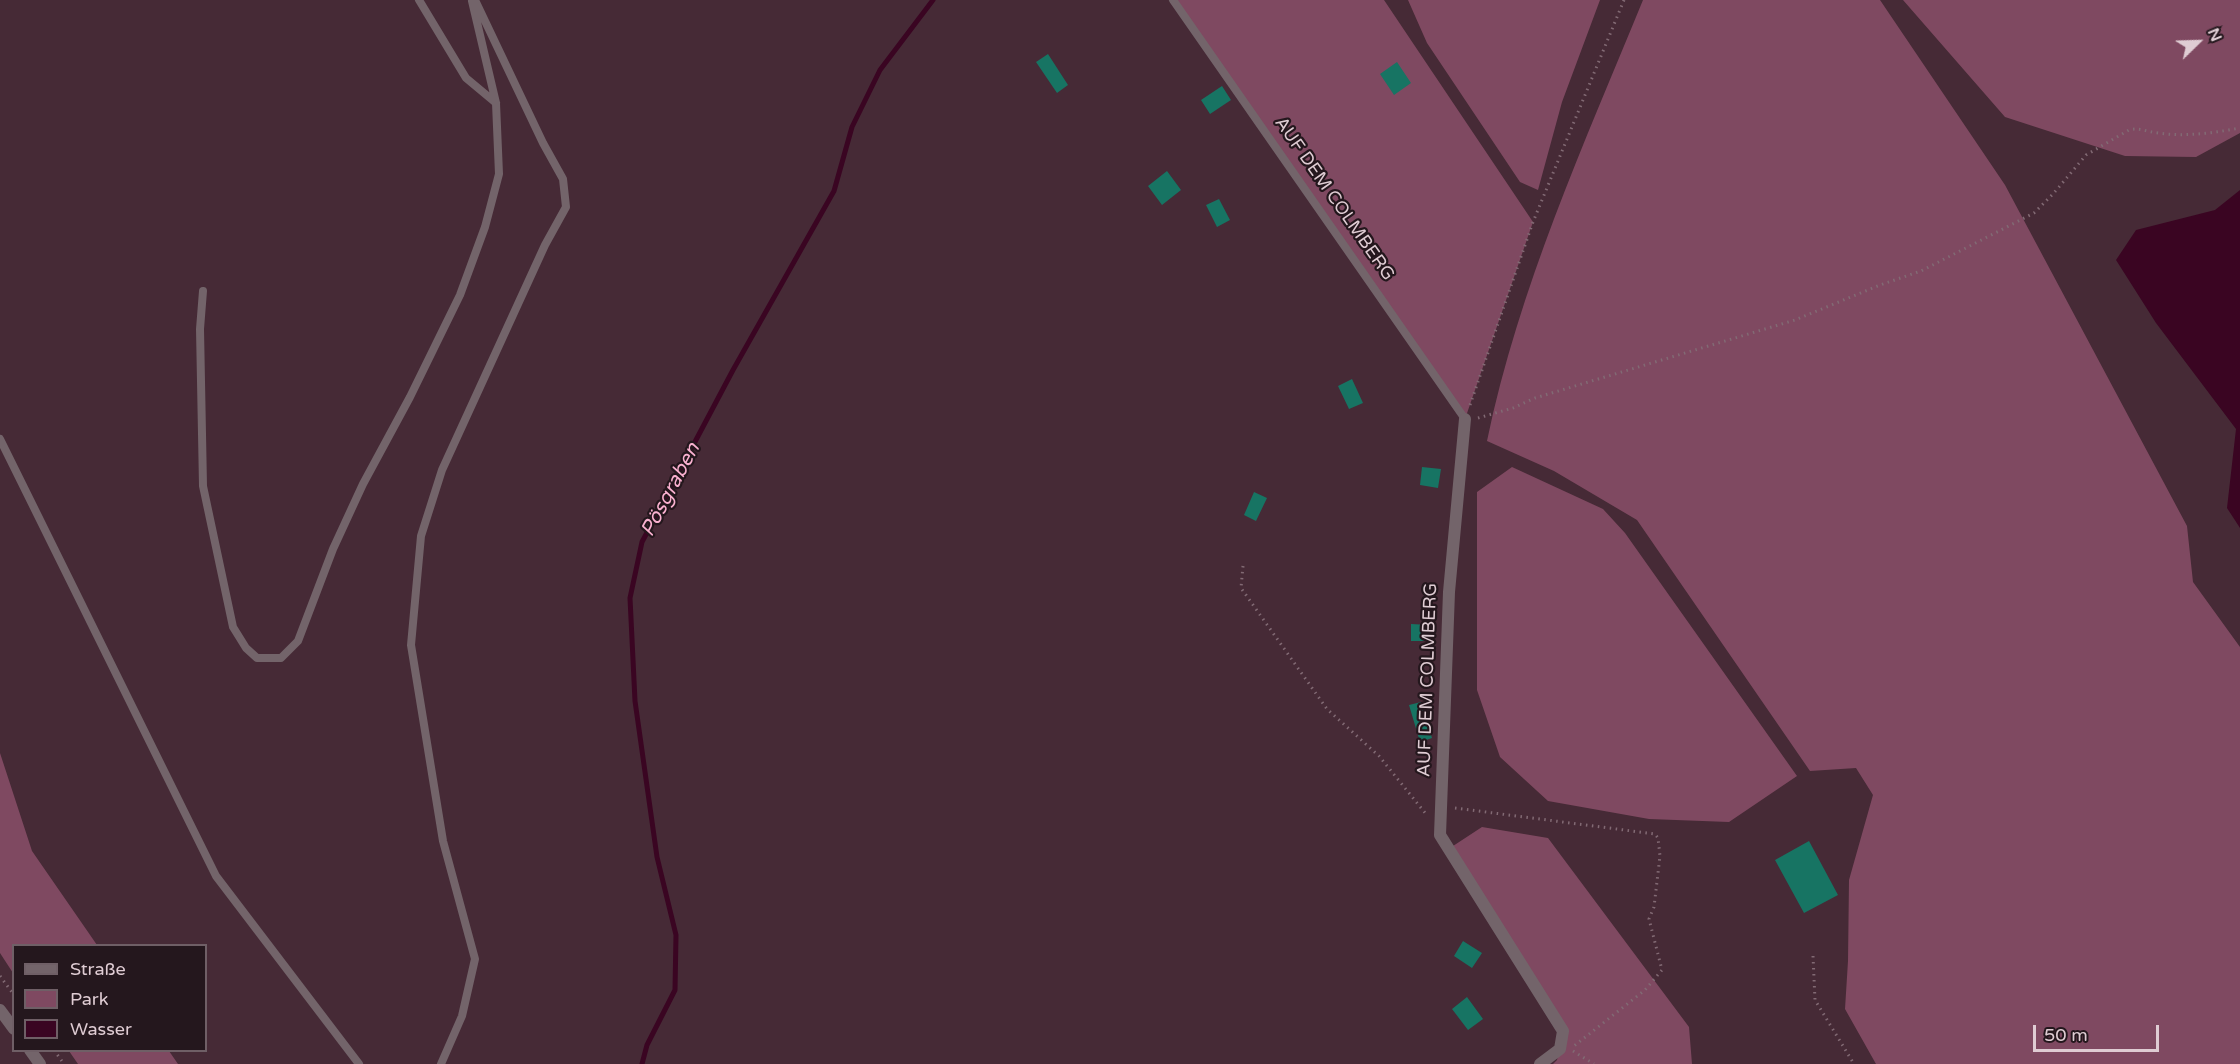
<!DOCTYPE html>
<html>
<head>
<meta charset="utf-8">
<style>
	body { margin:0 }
	#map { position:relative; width:2240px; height:1064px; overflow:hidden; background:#462a36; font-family:"Varela Round",sans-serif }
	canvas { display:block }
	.legend { position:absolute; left:12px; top:944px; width:195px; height:108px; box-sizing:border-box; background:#24171d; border:2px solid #6f5f66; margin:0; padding:8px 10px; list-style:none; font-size:18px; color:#dfccd3 }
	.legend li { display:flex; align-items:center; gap:12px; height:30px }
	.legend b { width:30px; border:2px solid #6f5f66 }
	.north { position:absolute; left:2168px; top:12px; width:60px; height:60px; -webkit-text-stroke:4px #24171d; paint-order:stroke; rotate:67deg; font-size:16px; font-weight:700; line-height:24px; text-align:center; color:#dfccd3 }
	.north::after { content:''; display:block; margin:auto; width:21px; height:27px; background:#dfccd3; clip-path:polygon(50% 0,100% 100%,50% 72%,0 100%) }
	.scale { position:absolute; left:2033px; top:1025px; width:126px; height:27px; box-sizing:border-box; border:3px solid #dfccd3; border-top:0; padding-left:8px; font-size:18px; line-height:21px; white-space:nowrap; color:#dfccd3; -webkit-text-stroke:4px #24171d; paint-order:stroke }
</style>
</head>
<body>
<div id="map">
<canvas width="2240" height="1064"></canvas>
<ul class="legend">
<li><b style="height:8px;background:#73646a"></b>Straße</li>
<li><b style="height:16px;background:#7f4961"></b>Park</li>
<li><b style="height:16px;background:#3a0522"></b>Wasser</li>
</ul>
<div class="north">N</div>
<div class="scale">50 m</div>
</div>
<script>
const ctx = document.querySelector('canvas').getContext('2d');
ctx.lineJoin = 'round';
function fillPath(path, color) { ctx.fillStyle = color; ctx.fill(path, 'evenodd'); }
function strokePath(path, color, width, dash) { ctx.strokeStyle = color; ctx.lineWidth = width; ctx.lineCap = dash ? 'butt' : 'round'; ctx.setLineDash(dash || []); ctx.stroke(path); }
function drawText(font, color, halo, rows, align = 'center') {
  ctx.font = font + ' "Varela Round",sans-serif'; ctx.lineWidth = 4.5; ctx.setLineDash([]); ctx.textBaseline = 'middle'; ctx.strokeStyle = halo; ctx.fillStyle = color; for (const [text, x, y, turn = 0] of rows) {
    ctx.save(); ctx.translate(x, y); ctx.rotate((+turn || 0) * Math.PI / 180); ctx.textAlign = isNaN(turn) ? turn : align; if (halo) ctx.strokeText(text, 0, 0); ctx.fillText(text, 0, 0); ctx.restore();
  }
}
const green = new Path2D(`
	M1173 0H1384L1533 222 1465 419Z
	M1408 0H1600L1562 102 1538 190 1520 182 1427 43Z
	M1643 0H1880L2005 185 2187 526 2193 582 2240 647V1064H1876L1845 1009 1848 961 1849 880 1873 795 1856 768 1810 771 1637 520 1554 471 1487 441C1519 287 1584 144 1643 0Z
	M1903 0H2240V133L2196 157 2125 156 2005 117Z
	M1512 467 1603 509 1625 533 1797 776 1729 822 1649 819 1548 801 1500 757 1477 690V492Z
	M0 753 32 851 97 945 14 946 13 973 0 953Z
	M1482 827 1548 838 1689 1027 1692 1064H1553L1557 1060 1564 1028 1453 846Z
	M69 1051H169L178 1064H78Z`);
const water = new Path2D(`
	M2240 190V528L2227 508 2236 429 2156 323 2116 260 2136 230 2215 210Z`);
const stream = new Path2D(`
	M642 1064 647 1045 675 990 676 935 657 857 635 701 630 598 642 542 733 370 834 191 852 127 880 70 933 0`);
const building = new Path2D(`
	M1048 54 1068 85 1057 93 1036 62Z
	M1397 62 1411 83 1394 95 1380 74Z
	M1222 86 1231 100 1210 114 1201 100Z
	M1167 171 1181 190 1162 205 1148 186Z
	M1219 199 1230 220 1217 227 1206 205Z
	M1352 379 1363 403 1349 409 1338 386Z
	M1422 467 1441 469 1438 488 1420 485Z
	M1254 492 1267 498 1256 521 1244 515Z
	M1411 624 1430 625 1429 641H1411Z
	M1421 702 1432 738 1420 742 1409 705Z
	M1809 841 1838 895 1804 913 1775 860Z
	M1463 941 1482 953 1472 968 1454 956Z
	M1467 997 1483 1019 1468 1030 1452 1009Z`);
const path = new Path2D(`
	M1470 405 1533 222 1624 0
	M1478 418 1513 408 1535 398 1795 320 1880 285 1921 271 2034 213 2053 194 2086 155 2129 130C2139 127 2147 132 2158 133 2186 137 2213 133 2240 128
	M1243 566 1241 588 1327 709 1379 756 1426 814
	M1455 808 1655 834 1658 838 1660 856 1654 907 1649 919 1662 970 1645 990 1574 1046
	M1813 956 1815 1000 1854 1064
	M0 976 14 995
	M54 1050 64 1064
	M1573 1051 1594 1064`);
const service = new Path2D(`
	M419 0 466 78 496 103
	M1173 0 1465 419
	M203 291 200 329 203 486 233 627 246 648 257 658H281L298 641 333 549 363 484 410 397 460 295 485 227 499 174 496 103 472 1
	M0 439 216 876 359 1064
	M441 1064 462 1016 475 959 443 841 411 645 421 536 442 470 545 245 566 207 563 179 543 143 475 0`);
const minor = new Path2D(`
	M1465 419 1449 592 1440 835 1563 1031 1560 1049 1540 1064`);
const tertiary = new Path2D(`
	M0 1010 14 1029
	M30 1050 40 1064`);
const streetNames = [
	["AUF DEM COLMBERG",1334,199,55],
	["AUF DEM COLMBERG",1428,680,-88]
];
const waterNames = [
	["Pösgraben",671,490,-62]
];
fillPath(green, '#7f4961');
fillPath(water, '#3a0522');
strokePath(stream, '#3a0522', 5);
fillPath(building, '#177463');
strokePath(path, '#826a74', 3, [1.5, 4.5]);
strokePath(service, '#73646a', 8);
strokePath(minor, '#73646a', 12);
strokePath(tertiary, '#73646a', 12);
drawText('18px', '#dfccd3', '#24171d', streetNames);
drawText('italic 20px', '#fab1d0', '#24171d', waterNames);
</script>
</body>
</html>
